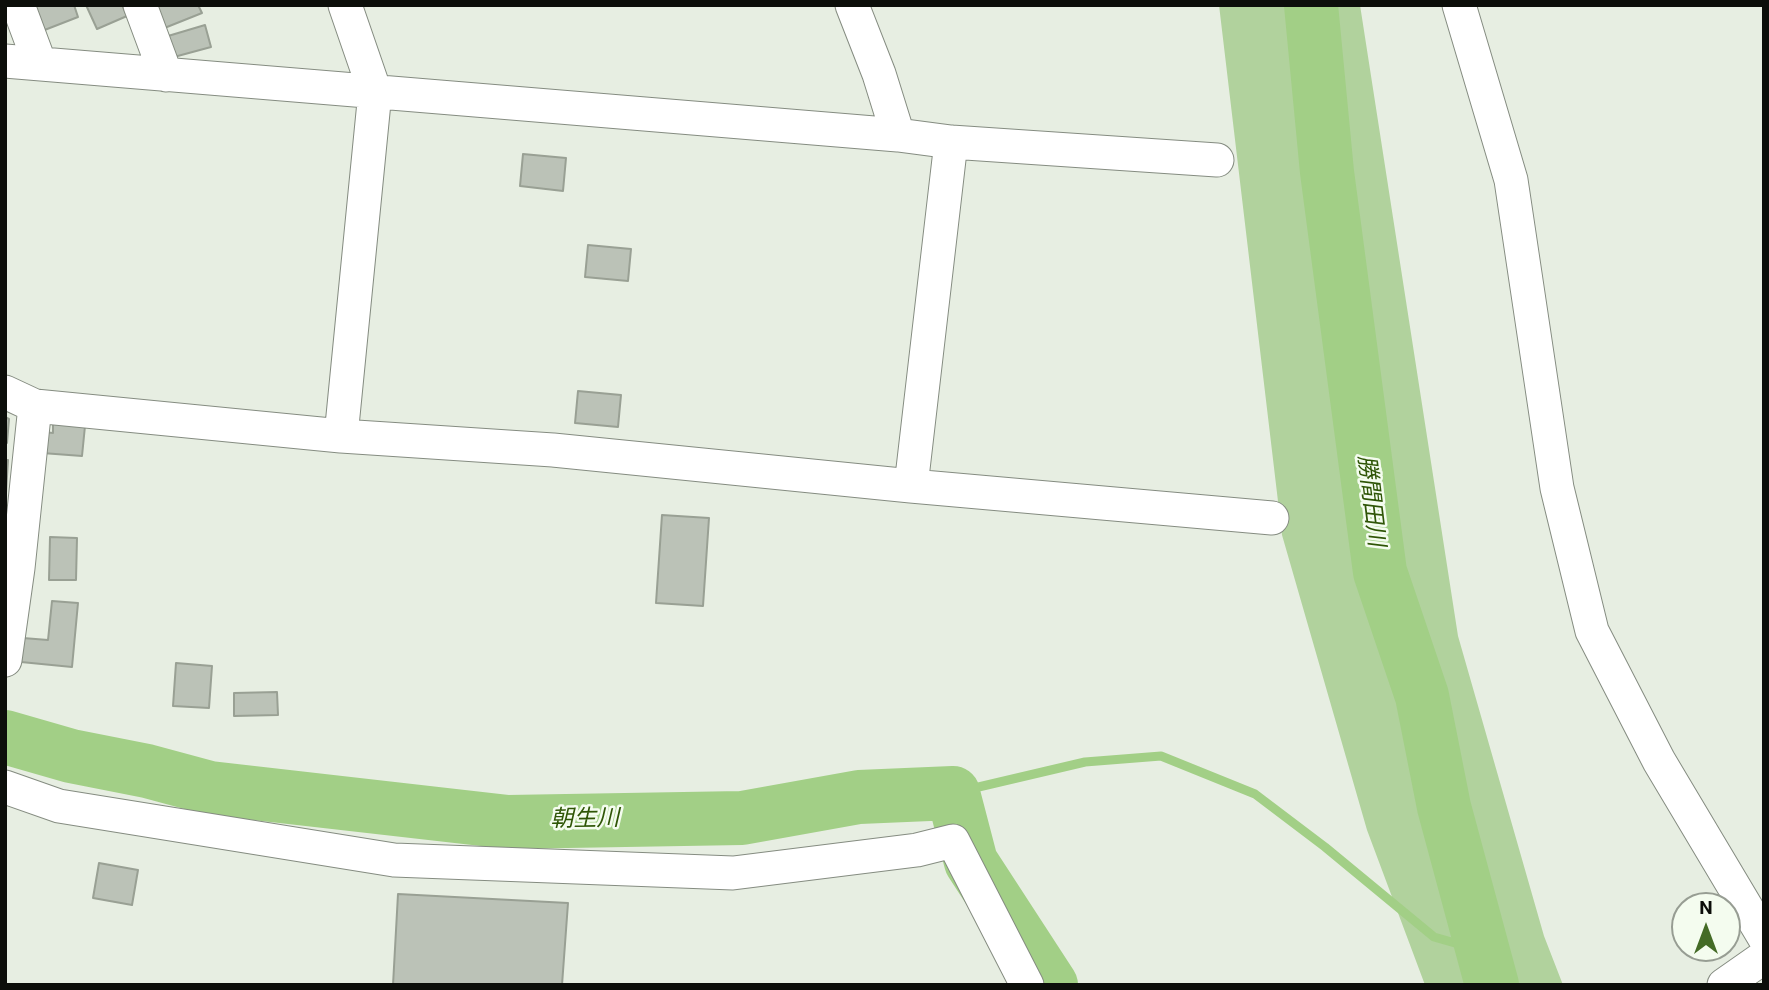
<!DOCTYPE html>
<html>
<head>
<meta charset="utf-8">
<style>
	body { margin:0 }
	#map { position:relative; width:1769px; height:990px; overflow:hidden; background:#e7eee2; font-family:Roboto,sans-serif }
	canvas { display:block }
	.frame { position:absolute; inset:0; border:7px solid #0c0e0a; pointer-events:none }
	.north { position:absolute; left:1671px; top:892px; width:70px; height:70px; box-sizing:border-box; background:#f4fcef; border:2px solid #979d93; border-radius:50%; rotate:0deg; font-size:19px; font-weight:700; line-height:28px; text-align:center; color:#0c0e0a }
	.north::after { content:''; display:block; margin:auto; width:24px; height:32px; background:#446b26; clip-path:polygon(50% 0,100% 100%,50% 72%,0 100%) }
</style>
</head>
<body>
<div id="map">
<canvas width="1769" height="990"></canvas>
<div class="frame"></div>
<div class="north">N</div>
</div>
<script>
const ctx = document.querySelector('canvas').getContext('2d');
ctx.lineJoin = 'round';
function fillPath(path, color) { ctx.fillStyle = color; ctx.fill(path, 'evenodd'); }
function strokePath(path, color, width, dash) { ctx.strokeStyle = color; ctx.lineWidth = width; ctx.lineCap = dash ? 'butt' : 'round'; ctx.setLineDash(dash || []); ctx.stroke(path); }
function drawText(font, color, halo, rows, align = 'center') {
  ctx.font = font + ' Roboto,"Noto Sans JP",sans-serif'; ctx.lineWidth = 5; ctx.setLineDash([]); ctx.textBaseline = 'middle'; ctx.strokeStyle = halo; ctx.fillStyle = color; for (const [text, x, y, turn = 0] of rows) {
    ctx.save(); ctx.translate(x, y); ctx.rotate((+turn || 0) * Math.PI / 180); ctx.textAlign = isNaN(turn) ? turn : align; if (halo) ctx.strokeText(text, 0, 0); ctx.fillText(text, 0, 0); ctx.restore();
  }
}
const green = new Path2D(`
	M1219 5H1360L1458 636 1544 936 1563 985H1425L1367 830 1282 535Z`);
const stream = new Path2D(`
	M953 793 1085 762 1161 756 1255 794 1325 847 1434 937 1483 951`);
const river = new Path2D(`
	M1311 5 1327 172 1380 572 1422 696 1444 807 1492 985
	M5 737 71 756 147 771 210 788 508 822 742 818 859 797 953 793 971 862 1051 985`);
const building = new Path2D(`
	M32 5H74L78 17 42 31Z
	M86 5H122L127 16 97 29Z
	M152 5H198L202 13 162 29Z
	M205 25 211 47 174 57 168 36Z
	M523 154 566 158 563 191 520 186Z
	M588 245 631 249 628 281 585 277Z
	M578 391 621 395 618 427 575 423Z
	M5 417 9 419 7 443H5Z
	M53 423 85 426 82 456 42 453 44 432 53 433Z
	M5 460H8L5 509Z
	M662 515 709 518 703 606 656 603Z
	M50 537 77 538 76 580H49Z
	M52 601 78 603 72 667 21 662 23 638 48 640Z
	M176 663 212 666 209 708 173 706Z
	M277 692 278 715 234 716V693Z
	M99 863 138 870 132 905 93 898Z
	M398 894 568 903 562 985H393Z`);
const minor = new Path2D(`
	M18 5 40 64
	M140 5 166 75
	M852 5 879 74 898 135 951 142 1217 160
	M1459 5 1511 180 1557 488 1592 631 1659 761 1764 937
	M5 61 898 135
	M5 392 35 406 341 436 553 450 911 486 1272 518
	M341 436 375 92 345 5
	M911 486 951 142
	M5 660 18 568 35 406
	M5 787 59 806 394 860 733 873 917 850 953 841 1027 985
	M1724 985 1764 957`);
const waterNames = [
	["勝間田川",1370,501,83],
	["朝生川",585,820,-1]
];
fillPath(green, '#b1d29d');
strokePath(stream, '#a2cf86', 9);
strokePath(river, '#a2cf86', 54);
fillPath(building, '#bbc2b7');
strokePath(building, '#99a094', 2);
strokePath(minor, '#858c81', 35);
strokePath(minor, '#fff', 33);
drawText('italic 23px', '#2e5506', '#f4fcef', waterNames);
</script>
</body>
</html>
